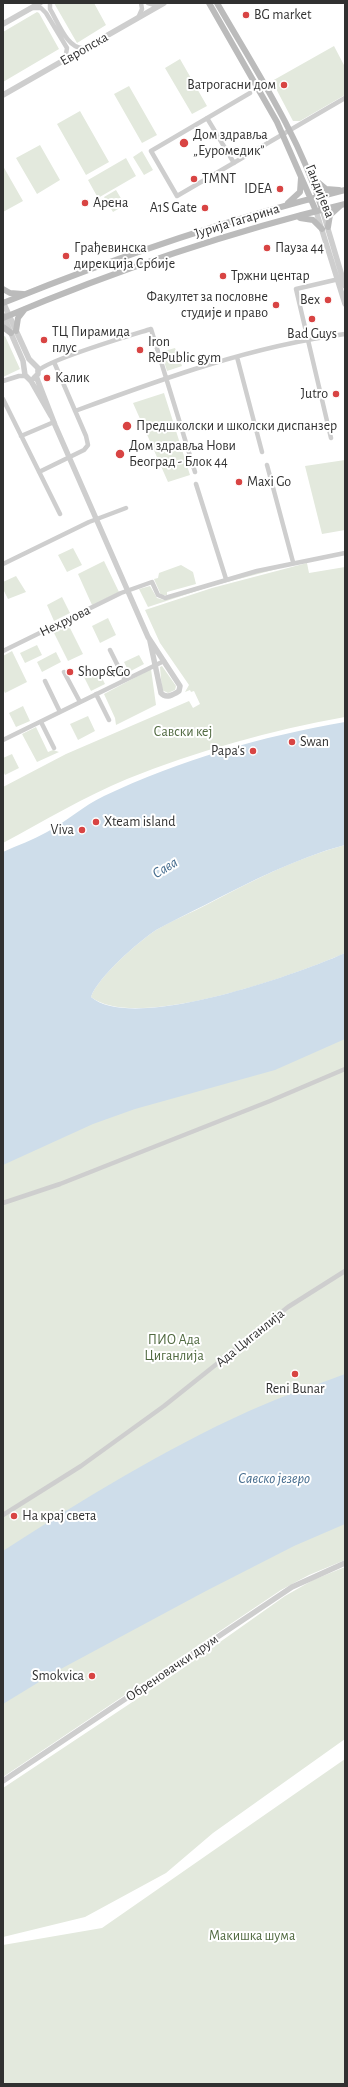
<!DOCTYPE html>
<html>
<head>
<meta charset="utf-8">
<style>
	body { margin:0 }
	#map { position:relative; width:348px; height:2087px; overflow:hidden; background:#fff; font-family:"Alegreya Sans",sans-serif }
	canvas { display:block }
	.frame { position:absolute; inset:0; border:4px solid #313131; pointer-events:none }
</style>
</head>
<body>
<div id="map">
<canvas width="348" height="2087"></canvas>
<div class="frame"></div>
</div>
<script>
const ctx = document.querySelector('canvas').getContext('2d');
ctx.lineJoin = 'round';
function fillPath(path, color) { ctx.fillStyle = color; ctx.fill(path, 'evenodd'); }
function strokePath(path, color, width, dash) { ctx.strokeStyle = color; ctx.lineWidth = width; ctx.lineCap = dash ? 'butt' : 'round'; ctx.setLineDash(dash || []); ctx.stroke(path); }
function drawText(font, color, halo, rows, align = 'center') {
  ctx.font = font + ' "Alegreya Sans",sans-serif'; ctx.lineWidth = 4; ctx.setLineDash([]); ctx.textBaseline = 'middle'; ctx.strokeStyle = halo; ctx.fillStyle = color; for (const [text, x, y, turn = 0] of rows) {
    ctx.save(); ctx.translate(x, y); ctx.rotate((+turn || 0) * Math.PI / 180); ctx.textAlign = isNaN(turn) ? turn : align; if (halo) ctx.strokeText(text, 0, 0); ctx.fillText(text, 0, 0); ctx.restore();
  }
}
const green = new Path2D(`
	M54 3H94L106 25 77 43Z
	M37 12 39 13 59 49 3 82V32Z
	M334 46 345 67V95L300 121H293L272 81Z
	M180 59 207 106 192 114 165 68Z
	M129 86 157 135 142 143 114 94Z
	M80 111 109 162 86 175 57 124Z
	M40 145 60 180 37 194 16 158Z
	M142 151 153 170 144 175 133 157Z
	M126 158 136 176 98 198 88 180Z
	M3 166 23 201 3 212Z
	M116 190 125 205 113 212 104 197Z
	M5 336 20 369 3 377V337Z
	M175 348 182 366 167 371 161 352Z
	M164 393 190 475 168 482 133 403Z
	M345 460V530L322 534 305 466Z
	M73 548 82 565 67 572 58 555Z
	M104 561 119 592 92 605 78 574Z
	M307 563 309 573 345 567V717C271 730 197 751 127 779 84 797 44 821 3 843V787L66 754 189 701 193 708 200 704 194 691 191 692 190 690 185 692 189 685 160 643 145 610 212 588Z
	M181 565 193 572 196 584 167 592V595H161L154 579 158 578 159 573Z
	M281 568 212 586 148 607 139 589 150 586 157 598 164 600 258 572Z
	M16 576 26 592 8 599 3 589V582Z
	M62 597 70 613 54 621 47 605Z
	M108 618 116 635 100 643 92 626Z
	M68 624 83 654 68 661 53 631Z
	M37 645 42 655 25 663 20 653Z
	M12 651 27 682 5 693 3 689V656Z
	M56 652 61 662 42 672 37 662Z
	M139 655 144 664 129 672 124 662Z
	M162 666 176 686 175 690 168 693 162 690 160 667Z
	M97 668 105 684 91 691 83 675Z
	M151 669 156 705 116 725 115 718 104 694Z
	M23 706 30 721 16 727 9 713Z
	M88 716 95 731 78 740 70 724Z
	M36 727 48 752 53 750 59 752 37 762 22 734Z
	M12 754 19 768 5 775 3 771V758Z
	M345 845V953C296 975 136 1032 91 997 98 977 138 942 156 930 173 920 191 913 208 904 251 881 297 858 345 845Z
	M345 1018V1560L309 1575 281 1590 3 1777V1136Z
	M345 1567V1739L213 1833 166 1873 85 1917 3 1937V1788L179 1671 285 1596 313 1580Z
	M345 1759V2084H3V1945L102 1928Z`);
const water = new Path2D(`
	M345 722V845C296 858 250 882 205 905 189 913 172 921 156 930 138 942 98 977 91 997 133 1033 298 974 345 953V1039L275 1070 135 1109 93 1124 3 1165V852C18 845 33 840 47 832 67 821 83 806 104 796 180 760 263 736 345 722Z
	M345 1374V1524L294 1546 204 1592 57 1671 3 1704V1551C82 1500 163 1450 249 1411 280 1397 313 1386 345 1374Z`);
const minor = new Path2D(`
	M50 3V9C58 22 68 51 85 48
	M148 3 158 6
	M33 8H41L46 13 67 48 65 60
	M139 16 142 9 141 3
	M250 93 151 151 177 196 345 98
	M207 118 234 163
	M237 357 262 452
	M38 371C47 360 132 335 151 329L195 472
	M3 381 19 376H26
	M3 399 60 514
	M75 411C162 379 252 346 345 334
	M21 436 54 422
	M331 438 296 289 339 279
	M267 465 293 562
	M39 472 84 450 88 445 86 436 54 362
	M196 484 226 579
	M3 564 89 522 126 508
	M110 650 125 680
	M3 651 121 593 152 582 158 595 165 598 257 571 345 553
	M64 672 80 702
	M45 681 60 712
	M96 694 109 720
	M41 722 54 748
	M3 740 164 661
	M3 1203 60 1184 270 1101 345 1069
	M3 1515 81 1466 164 1406 288 1307 345 1271`);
const tertiary = new Path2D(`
	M3 24 40 3
	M3 95 164 3
	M322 209 345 286
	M316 211 345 304
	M3 302 29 359 38 368V374L34 378
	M3 315 23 361 25 375 31 381 51 416
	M36 376 55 425 148 637 180 686 179 691C173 695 166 699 161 693L150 641
	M3 1781 292 1587 345 1563`);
const secondary = new Path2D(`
	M209 3 277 122 316 211
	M217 3C255 69 299 135 322 209
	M313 178 326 189 339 190
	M288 203 300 192 301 178
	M300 218 313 220 322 229
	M328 227 330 215 340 206
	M3 289 10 293 23 294
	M3 303C114 258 228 219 345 190
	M3 318C114 271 229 232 345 204
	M3 327 11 333
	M16 331 18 318 25 309`);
const markers = [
	[246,15,4,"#d84443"],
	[284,85,4,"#d84443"],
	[184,143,5,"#d84443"],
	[194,179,4,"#d84443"],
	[280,189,4,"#d84443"],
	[85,203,4,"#d84443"],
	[205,208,4,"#d84443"],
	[267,248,4,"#d84443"],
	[66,256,4,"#d84443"],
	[223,276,4,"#d84443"],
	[328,300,4,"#d84443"],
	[276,305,4,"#d84443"],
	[312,319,4,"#d84443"],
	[44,340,4,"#d84443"],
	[140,350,4,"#d84443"],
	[47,378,4,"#d84443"],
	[336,394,4,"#d84443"],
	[127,426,5,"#d84443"],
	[120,454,5,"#d84443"],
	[239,482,4,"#d84443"],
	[70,672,4,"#d84443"],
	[292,742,4,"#d84443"],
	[253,751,4,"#d84443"],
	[96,822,4,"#d84443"],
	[82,830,4,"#d84443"],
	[295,1374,4,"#d84443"],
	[14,1516,4,"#d84443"],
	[92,1676,4,"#d84443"]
];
const poiNames = [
	["BG market",254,15],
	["Ватрогасни дом",276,85,"right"],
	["Дом здравља",193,135],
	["„Еуромедик”",193,151],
	["TMNT",202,179],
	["IDEA",272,189,"right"],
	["Арена",93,203],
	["A1S Gate",197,208,"right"],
	["Грађевинска",74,248],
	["дирекција Србије",74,264],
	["Пауза 44",275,248],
	["Тржни центар",231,276],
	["Факултет за пословне",268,297,"right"],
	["студије и право",268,313,"right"],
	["Bex",320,300,"right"],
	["ТЦ Пирамида",52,332],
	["плус",52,348],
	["Bad Guys",312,334,"center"],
	["Iron",148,342],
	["RePublic gym",148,358],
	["Калик",55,378],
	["Jutro",328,394,"right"],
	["Предшколски и школски диспанзер",136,426],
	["Дом здравља Нови",129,446],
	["Београд - Блок 44",129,462],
	["Maxi Go",247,482],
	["Shop&Go",78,672],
	["Swan",300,742],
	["Papa's",245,751,"right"],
	["Xteam island",104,822],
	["Viva",74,830,"right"],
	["Reni Bunar",295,1389,"center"],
	["На крај света",22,1516],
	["Smokvica",84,1676,"right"]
];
const streetNames = [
	["Европска",84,49,-30],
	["Гандијева",320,191,68],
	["Јурија Гагарина",237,221,-17],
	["Нехруова",65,621,-26],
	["Ада Циганлија",250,1338,-39],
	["Обреновачки друм",172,1668,-34]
];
const parkNames = [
	["Савски кеј",183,732],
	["ПИО Ада",174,1340],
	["Циганлија",174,1356],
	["Макишка шума",252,1936]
];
const waterNames = [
	["Сава",165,868,-32],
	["Савско језеро",274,1478]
];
fillPath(green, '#e3e9dd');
fillPath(water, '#ceddea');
strokePath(minor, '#cecece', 4.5);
strokePath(tertiary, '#cecece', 5.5);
strokePath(secondary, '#bbb', 6);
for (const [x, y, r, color] of markers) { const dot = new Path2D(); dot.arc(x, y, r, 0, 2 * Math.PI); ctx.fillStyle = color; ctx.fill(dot); strokePath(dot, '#fff', 1.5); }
drawText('14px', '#313131', '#fff', poiNames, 'left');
drawText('14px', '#313131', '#fff', streetNames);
drawText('14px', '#516a41', '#fff', parkNames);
drawText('italic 15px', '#446b8d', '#fff', waterNames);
</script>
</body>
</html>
